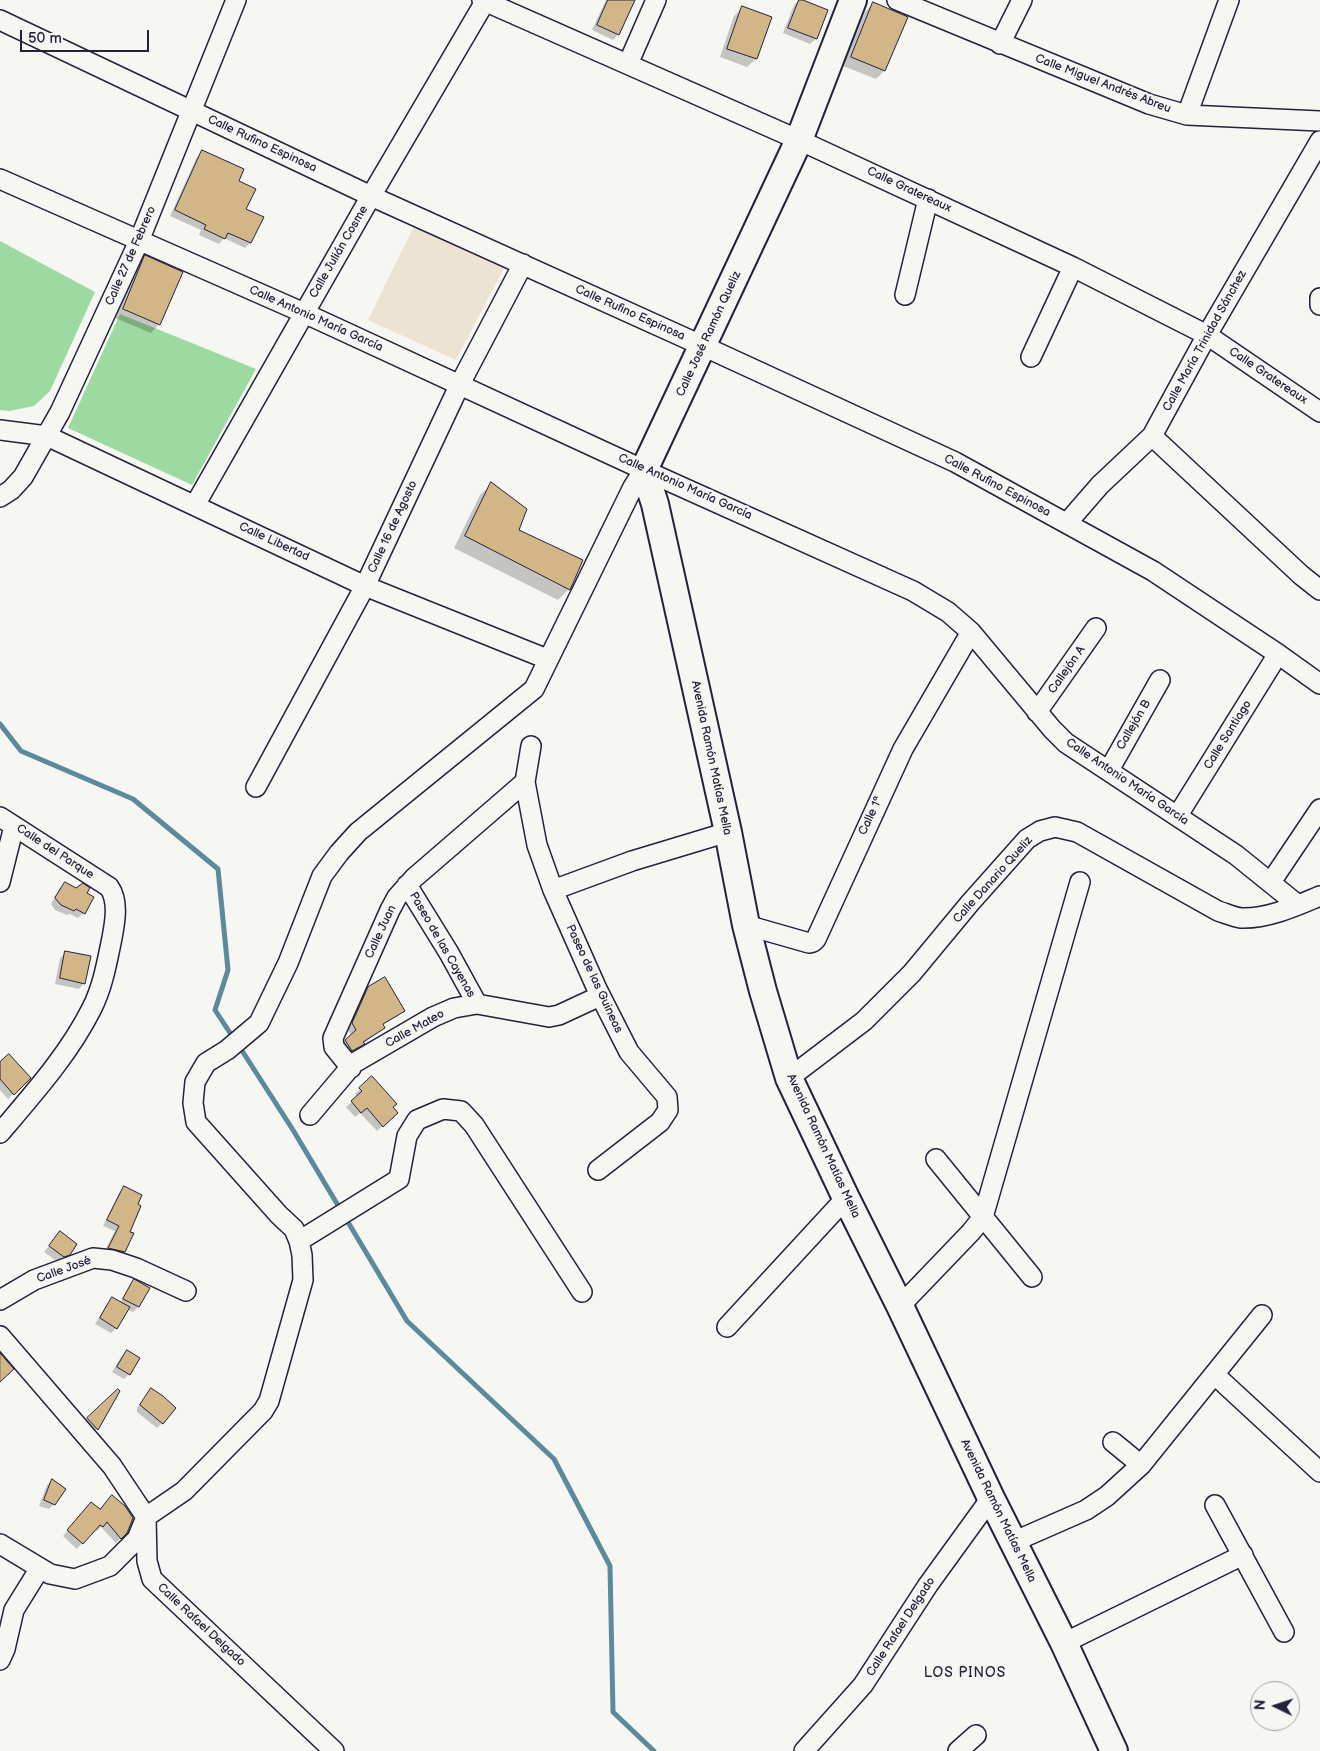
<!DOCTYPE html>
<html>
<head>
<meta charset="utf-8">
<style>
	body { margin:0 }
	#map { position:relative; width:1320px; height:1751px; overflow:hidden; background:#f6f6f2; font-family:"Balsamiq Sans",sans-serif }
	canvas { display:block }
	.north { position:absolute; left:1250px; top:1681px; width:50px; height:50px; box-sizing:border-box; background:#f6f6f2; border:1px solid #a1a1a9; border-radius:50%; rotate:274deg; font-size:14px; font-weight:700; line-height:20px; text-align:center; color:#22223b }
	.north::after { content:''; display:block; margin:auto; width:18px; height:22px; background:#22223b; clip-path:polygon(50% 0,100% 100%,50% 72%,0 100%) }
	.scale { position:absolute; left:20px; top:30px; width:129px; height:22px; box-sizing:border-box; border:2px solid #22223b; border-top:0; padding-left:6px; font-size:15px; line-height:18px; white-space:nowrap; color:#22223b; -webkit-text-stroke:4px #f6f6f2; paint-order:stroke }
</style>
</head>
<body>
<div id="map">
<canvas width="1320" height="1751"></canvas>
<div class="north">N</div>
<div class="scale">50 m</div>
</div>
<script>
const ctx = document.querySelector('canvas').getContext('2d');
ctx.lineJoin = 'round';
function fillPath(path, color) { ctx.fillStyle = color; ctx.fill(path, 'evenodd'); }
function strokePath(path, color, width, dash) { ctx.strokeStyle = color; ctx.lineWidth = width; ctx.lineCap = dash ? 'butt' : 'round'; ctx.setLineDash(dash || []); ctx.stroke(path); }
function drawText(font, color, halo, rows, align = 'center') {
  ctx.font = font + ' "Balsamiq Sans",sans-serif'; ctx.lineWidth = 4.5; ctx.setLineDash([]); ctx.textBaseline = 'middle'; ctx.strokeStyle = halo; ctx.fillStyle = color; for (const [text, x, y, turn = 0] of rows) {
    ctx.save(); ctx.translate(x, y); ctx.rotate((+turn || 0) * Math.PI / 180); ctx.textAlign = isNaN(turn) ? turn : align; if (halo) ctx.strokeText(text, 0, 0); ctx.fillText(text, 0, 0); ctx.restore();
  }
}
const built = new Path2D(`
	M416 222 506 264 456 360 368 320Z`);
const green = new Path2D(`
	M0 241 95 292 50 391 34 406 9 411 0 410Z
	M120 314 256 369 192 485 68 428Z`);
const shadow = new Path2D(`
	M606 0H624L618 34 613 40 592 30Z
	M799 0 816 39 810 44 783 33 794 5Z
	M873 4 906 17 884 71 876 79 843 66 865 12Z
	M743 7 770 17 756 59 747 67 720 57 734 16Z
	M203 152 237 182 245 209 250 243 245 248 224 238 219 244 199 235 201 230 170 216 197 157Z
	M146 257 159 324 151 333 115 318 137 265Z
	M492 484 517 531 569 589 558 600 454 548 480 495Z
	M65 883 84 913 78 918 70 914 67 915 55 910 51 904 60 888Z
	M66 953 84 983 79 989 55 984 60 958Z
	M369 988 403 1011 398 1016 382 1025 384 1028 378 1033 346 1056 340 1046 351 1035 347 1029 363 994Z
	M0 1064 30 1078 8 1099 0 1090Z
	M360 1089 392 1107V1118L377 1131 360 1113 355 1117 346 1107 357 1097 355 1094Z
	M124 1187 129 1232 124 1252 118 1257 103 1254 115 1231 103 1226 119 1193Z
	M60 1233 69 1254 63 1260 58 1262 44 1252Z
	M134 1281 148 1288 138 1307 133 1312 127 1309 116 1328 111 1333 95 1324 107 1304 113 1298 120 1303 129 1286Z
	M127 1352 129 1374 124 1379 112 1372 121 1357Z
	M118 1390 119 1391 97 1429 92 1434 82 1424Z
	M152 1390 162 1423 157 1428 137 1412V1408Z
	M52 1480 54 1504 49 1509 39 1506 47 1485Z
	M86 1509 126 1532 116 1543 101 1527 97 1531 94 1529 77 1549 63 1536Z`);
const stream = new Path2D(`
	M0 724 21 751 133 799 218 869 228 970 215 1010 234 1039
	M239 1046 293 1130 407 1321 554 1459 610 1566 613 1712 654 1751`);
const building = new Path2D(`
	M608 0H635L619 35 597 25Z
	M799 0H803L828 10 817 39 788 28Z
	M873 2 908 17 885 71 851 57Z
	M742 6 772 17 757 59 727 49Z
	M202 150 244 169 239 181 256 189 246 209 264 217 251 243 228 233 225 239 204 229 206 225 175 210Z
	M145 255 183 272 160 325 123 309Z
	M491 482 527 509 519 530 583 560 570 590 465 536Z
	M65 882 76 888 83 883 90 888 87 893 94 897 85 914 76 909 74 911 61 905 55 898Z
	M65 951 91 956 85 984 60 978Z
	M385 977 405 1011 383 1024 385 1028 363 1042 365 1044 352 1051 345 1040 356 1030 352 1023 368 987Z
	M9 1054 31 1078 14 1095 0 1079V1062Z
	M372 1076 397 1104 393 1107 398 1113 383 1127 367 1108 361 1113 351 1101 362 1091 359 1088Z
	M124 1186 142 1195 138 1204 141 1206 130 1232 134 1233 125 1252 108 1248 119 1226 107 1220Z
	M60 1231 77 1244 70 1255 64 1257 49 1246Z
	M134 1279 150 1288 139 1307 123 1299Z
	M112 1297 130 1307 117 1329 100 1318Z
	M127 1350 140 1358 130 1375 117 1367Z
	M0 1353 14 1369 0 1382Z
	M151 1388 163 1396 176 1408 163 1424 140 1405Z
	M118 1389 120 1391 98 1430 87 1418Z
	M52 1479 66 1489 55 1505 44 1500Z
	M112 1495 125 1506 133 1518 127 1533 121 1539 107 1522 103 1527 100 1525 83 1544 67 1530 91 1502 100 1509Z`);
const street = new Path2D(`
	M482 0 799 140 1073 267 1207 335 1320 412
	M897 0 1149 104 1187 115 1320 121
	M0 20 371 196 703 346 955 462 1153 571 1278 654 1320 684
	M1000 44 1022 0
	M628 64 656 0
	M1187 115 1229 0
	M0 179 304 313 644 470 913 591 948 612 971 632 1052 729 1066 743 1236 855 1298 905
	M905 295 928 199
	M1320 298V305
	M1031 357 1073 267
	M0 430 47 436 365 586 547 659
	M1152 436 1301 575 1320 590
	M0 497 11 490 23 477 60 412 139 241 236 0
	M195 505 371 196 486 0
	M1067 523 1100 485 1152 436 1207 335 1320 141
	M1037 712 1096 628
	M531 746 525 782 537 845 553 890 597 989 629 1052 667 1097 668 1110 660 1122 598 1170
	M1109 770 1160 680
	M256 787 365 586 460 384 523 264
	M1178 815 1278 654
	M0 817 109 887C119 901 115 922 112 938 107 962 103 986 92 1008 69 1054 34 1093 0 1133
	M0 882 14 826
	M1271 882 1320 809
	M407 885 449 953 477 1004
	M553 890 632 861 728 832
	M746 925 809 943 813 942 816 939 903 749 971 632
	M351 1068 334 1047 333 1038 390 910 397 897 414 878 525 782
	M789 1078 864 1021 912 973 970 903 1027 839 1040 831 1055 827 1077 832 1218 911C1225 913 1233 917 1241 918 1268 919 1296 906 1320 896
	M310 1115 354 1063 433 1017 454 1008 477 1004 549 1017 559 1015 600 996
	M936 1159 1032 1277
	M299 1241 399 1179 407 1136 417 1120 443 1109 461 1111 474 1125 582 1292
	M0 1300 34 1280 93 1258 112 1260 136 1268 186 1291
	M900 1306 971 1232 983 1217 1080 882
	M727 1327 846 1198
	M0 1336 112 1466 146 1517 147 1561 152 1579 334 1751
	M1215 1375 1320 1472
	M1113 1442 1141 1465
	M1215 1505 1284 1632
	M1013 1542 1086 1510 1107 1496 1141 1465 1262 1315
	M0 1544 50 1574 75 1579 110 1566 137 1539 146 1517 184 1491 263 1411 269 1401 303 1280 302 1255 299 1241 294 1229 279 1215 196 1122 193 1103 195 1082 206 1063 227 1050 259 1023 288 963 322 876 339 853 358 832 534 689 633 487 644 470
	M1064 1643 1243 1555
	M0 1660 5 1649 14 1610 40 1568
	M804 1751 863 1685 928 1585 991 1498
	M958 1751 976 1735`);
const secondary = new Path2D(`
	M853 0 799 140 644 470 655 504 728 832 746 925 763 991 789 1078 846 1198 900 1306 991 1498 1064 1643 1114 1751`);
const streetNames = [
	["Calle Miguel Andrés Abreu",1103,84,21],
	["Calle Rufino Espinosa",262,144,25],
	["Calle Gratereaux",909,190,25],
	["Calle Julián Cosme",339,252,-60],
	["Calle 27 de Febrero",131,256,-66],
	["Calle Rufino Espinosa",630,313,24],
	["Calle Antonio María García",316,319,24],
	["Calle José Ramón Queliz",709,334,-65],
	["Calle María Trinidad Sánchez",1205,341,-61],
	["Calle Gratereaux",1268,376,34],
	["Calle Rufino Espinosa",997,486,28],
	["Calle Antonio María García",685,487,24],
	["Calle 16 de Agosto",393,527,-65],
	["Calle Libertad",274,542,25],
	["Callejón A",1067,670,-55],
	["Callejón B",1134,725,-60],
	["Calle Santiago",1228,735,-58],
	["Avenida Ramón Matías Mella",711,758,78],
	["Calle Antonio María García",1127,782,34],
	["Calle 1ª",871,816,-65],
	["Calle del Parque",55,852,33],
	["Calle Danario Queliz",993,880,-48],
	["Calle Juan",381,932,-65],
	["Paseo de las Cayenas",442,945,60],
	["Paseo de las Guineas",594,979,65],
	["Calle Mateo",415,1029,-29],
	["Avenida Ramón Matías Mella",823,1146,65],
	["Calle José",64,1270,-20],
	["Avenida Ramón Matías Mella",998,1511,64],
	["Calle Rafael Delgado",201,1625,43],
	["Calle Rafael Delgado",901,1627,-57]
];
const neighbourhoodNames = [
	["LOS PINOS",965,1673]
];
fillPath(built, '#ece3d2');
fillPath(green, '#9ddaa1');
fillPath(shadow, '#0003');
strokePath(stream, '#5a8a9b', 5);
fillPath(building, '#d3b688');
strokePath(building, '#22223b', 1);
strokePath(street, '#22223b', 22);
strokePath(secondary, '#22223b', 30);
strokePath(street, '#f6f6f2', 19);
strokePath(secondary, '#f6f6f2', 26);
drawText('12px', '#22223b', '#f6f6f2', streetNames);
ctx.letterSpacing = '1px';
drawText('14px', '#22223b', '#f6f6f2', neighbourhoodNames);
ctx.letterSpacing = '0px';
</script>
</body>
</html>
